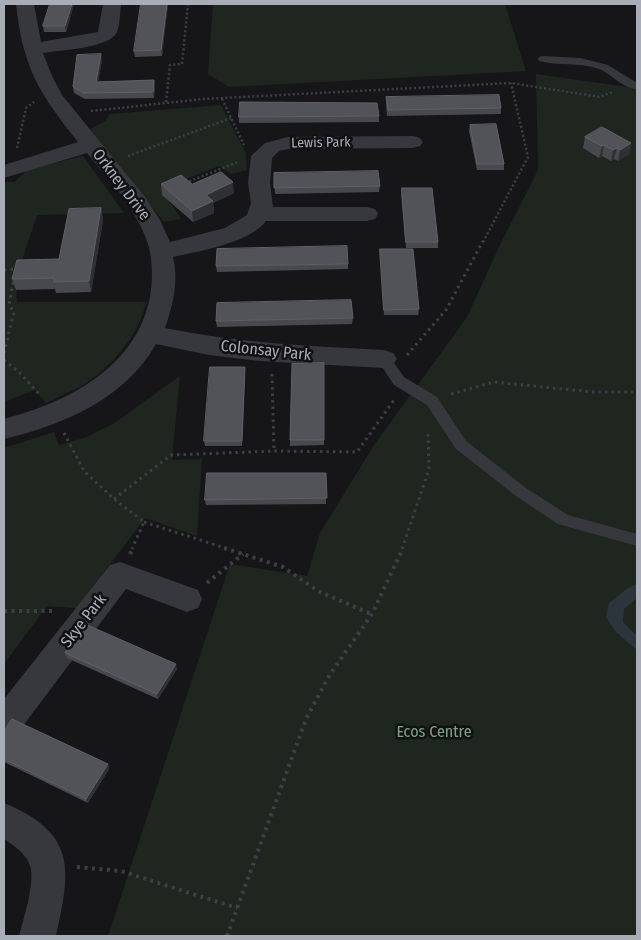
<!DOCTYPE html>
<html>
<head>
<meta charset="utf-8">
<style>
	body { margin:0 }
	#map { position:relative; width:641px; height:940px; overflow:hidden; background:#161618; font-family:"Fira Sans Condensed",sans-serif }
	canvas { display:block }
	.frame { position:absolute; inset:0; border:5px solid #a8adb8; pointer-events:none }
</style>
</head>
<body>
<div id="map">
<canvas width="641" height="940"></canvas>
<div class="frame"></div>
</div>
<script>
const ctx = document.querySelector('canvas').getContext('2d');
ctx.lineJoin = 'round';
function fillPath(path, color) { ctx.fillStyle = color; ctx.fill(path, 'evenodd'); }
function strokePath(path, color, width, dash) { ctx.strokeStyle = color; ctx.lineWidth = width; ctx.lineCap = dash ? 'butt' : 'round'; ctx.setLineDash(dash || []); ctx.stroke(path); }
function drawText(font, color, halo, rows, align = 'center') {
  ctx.font = font + ' "Fira Sans Condensed",sans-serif'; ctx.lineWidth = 5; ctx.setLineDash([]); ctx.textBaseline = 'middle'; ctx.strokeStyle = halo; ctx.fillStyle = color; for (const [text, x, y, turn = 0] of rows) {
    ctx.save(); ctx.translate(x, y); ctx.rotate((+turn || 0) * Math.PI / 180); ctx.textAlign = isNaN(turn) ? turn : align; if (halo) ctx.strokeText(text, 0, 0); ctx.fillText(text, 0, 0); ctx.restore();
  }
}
const green = new Path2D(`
	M213 4H505L526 71 229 87 208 74Z
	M536 74 628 87 637 82V936H108L230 564 307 576 320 533 374 445 467 317 499 247 538 170Z
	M221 105 246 153 247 170 231 174 219 166 161 189 181 219 164 222 90 129 105 121 110 114Z
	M83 156 124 213 37 215C29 242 14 273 17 302H146C139 336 111 368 81 386 70 392 57 397 46 403L35 390 4 402V182H14L29 169Z
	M180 376 172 460 202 459 197 536 145 518 77 608 47 606 4 664V448L54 432 59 445 84 438 113 424Z`);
const water = new Path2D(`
	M637 584V598L624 609 623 622 637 636V650L616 632 606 617 609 603 628 588Z`);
const pathFar2 = new Path2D(`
	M222 99 244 145
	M166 102 170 65 182 64 188 4
	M91 111 203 99 511 83 600 97 612 92
	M17 148 26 108 34 102
	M128 156 231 118
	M185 183 238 162
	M483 242 528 157 511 83`);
const pathFar1 = new Path2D(`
	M4 270 16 269 15 272
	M4 353 14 312 9 305 14 278
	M407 355 446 310 483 241
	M4 360 21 374 39 394
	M272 374 274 451
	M451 394 494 382 593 392H637
	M64 433 84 471 114 499 144 522 132 549
	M114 499 171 455 274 451 357 452 394 400
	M144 522 228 549
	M402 549 429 469 428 431`);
const path = new Path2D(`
	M224 548 283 567 318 591 371 614
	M130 554 133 548
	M207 583 243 554
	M4 611H56
	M77 867 121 871 237 908
	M227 936 306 719 329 676 372 614 403 548`);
const lane = new Path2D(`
	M543 56 580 58 608 65 637 83V89C623 89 612 74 599 69 579 62 559 66 539 61L538 59 539 57Z
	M384 354 389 356 404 377 437 397 466 441 526 488 568 515 637 534V546L558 524 516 496 456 449 427 405 394 385 377 359 379 356Z`);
const street = new Path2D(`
	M16 4H34L41 42 98 32 103 4H121C120 13 120 24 117 32 111 48 60 50 43 53L52 76 62 95 145 197 160 220 170 242 225 228 247 215 251 203 248 183 251 156 265 143 288 137 413 136 420 138 423 142 420 146 413 148 288 149 279 151 272 158 270 183 273 207H367L375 209 378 214 375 219 367 221H266C250 243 199 251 173 257 179 281 173 305 165 328 237 343 310 346 384 350L393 353 397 359 393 365 384 368 259 361 209 355 156 344C125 399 63 425 4 439V419C68 402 136 368 150 297 153 279 153 258 147 241 135 207 109 180 87 153L4 178V165L78 142C39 93 23 68 16 4Z
	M120 562 198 590 202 599 198 608 187 612 126 589 16 735 4 739V699L110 565Z
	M4 803C77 833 71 870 56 936H19C23 919 37 879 29 863 25 853 13 845 4 839Z`);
const wall = new Path2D(`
	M50 4H74L66 32H44L43 26Z
	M168 4 162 56 135 57 134 51Z
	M102 60 98 82 154 80 155 86 154 98 85 99 74 93 73 87Z
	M386 97 501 108V114L387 116 386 103Z
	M379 116V122L239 123V117Z
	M470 125 504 164V170H477L469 131Z
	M585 137 631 143 629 154 618 161 614 159 611 161 602 156 599 158 583 148Z
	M274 173 380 186 379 192 275 194Z
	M161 184H192L234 193 213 203 214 213 193 222 162 195Z
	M402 188 438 242V248H406L401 194Z
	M101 208 103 220 91 292 56 293 55 289 16 290 12 279 59 259Z
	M380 249 419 309 418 315H384L380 255Z
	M348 264V269L217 272 216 266Z
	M353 318 352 324 217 327 216 321Z
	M324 363V445L290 446V440Z
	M245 367V372L242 446H205L204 441Z
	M326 473V504L206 505 205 500Z
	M65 653 177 669 158 699 67 658Z
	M4 732 108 764 109 769 88 803 4 762Z`);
const shadedWall = new Path2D(`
	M72 4H74L66 32 65 26Z
	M167 4H168L162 56 161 50Z
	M101 54 102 60 97 87 96 82Z
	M154 80 155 86 154 98 153 92Z
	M631 143 629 154 618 161 620 150Z
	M604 145 602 156 599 158 602 146Z
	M617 148 614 159 611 161 613 150Z
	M233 182 234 193 213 203 214 213 193 222 192 211 206 195Z
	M101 208 103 220 91 292 89 281Z
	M176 664 177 669 158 699 157 694Z
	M108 764 109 769 88 803 86 799Z`);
const building = new Path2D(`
	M50 4H72L65 26H43Z
	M141 4H167L161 50 134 51Z
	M101 54 96 82 154 80 153 92 84 93 73 87 77 55Z
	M499 95 501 108 388 110 386 97Z
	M240 102 377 103 379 116 239 117Z
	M496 124 504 164H477L470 125Z
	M602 127 631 143 620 150 617 148 613 150 604 145 602 146 585 137Z
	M378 171 380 186 274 188V173Z
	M221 172 233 182 206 195 213 201 192 211 161 184 181 175 192 184Z
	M402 188H432L438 242H406Z
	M101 208 89 281 54 282V278L12 279 17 260 59 259 69 209Z
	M347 246 348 264 216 266 217 249Z
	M380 249H413L419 309 384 310Z
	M351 300 353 318 216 321 217 303Z
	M324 363V440H290L292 364Z
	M210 367H245L242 441H204Z
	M207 473H326L327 498 205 500Z
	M85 624 176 664 157 694 65 653Z
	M12 719 108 764 86 799 4 759V732Z`);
const farStreetnames = [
	["Lewis Park",321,143,-1]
];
const streetNames = [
	["Orkney Drive",121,185,53],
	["Colonsay Park",266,351,6],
	["Skye Park",84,621,-52]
];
const parkNames = [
	["Ecos Centre",434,733]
];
fillPath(green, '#1e261f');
fillPath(water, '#2c353c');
strokePath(pathFar2, '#3d3f44', 2.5, [2, 2.5]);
strokePath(pathFar1, '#3d3f44', 3, [2.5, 4]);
strokePath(path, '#3d3f44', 4, [3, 4.5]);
fillPath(lane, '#37383d');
fillPath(street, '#37383d');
fillPath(wall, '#47494d');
fillPath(shadedWall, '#2f3033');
fillPath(building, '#525359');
strokePath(building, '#5f6168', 1);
drawText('14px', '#a8adb8', '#111113', farStreetnames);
drawText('16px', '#a8adb8', '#111113', streetNames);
drawText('16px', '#7fa381', '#111113', parkNames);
</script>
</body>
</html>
